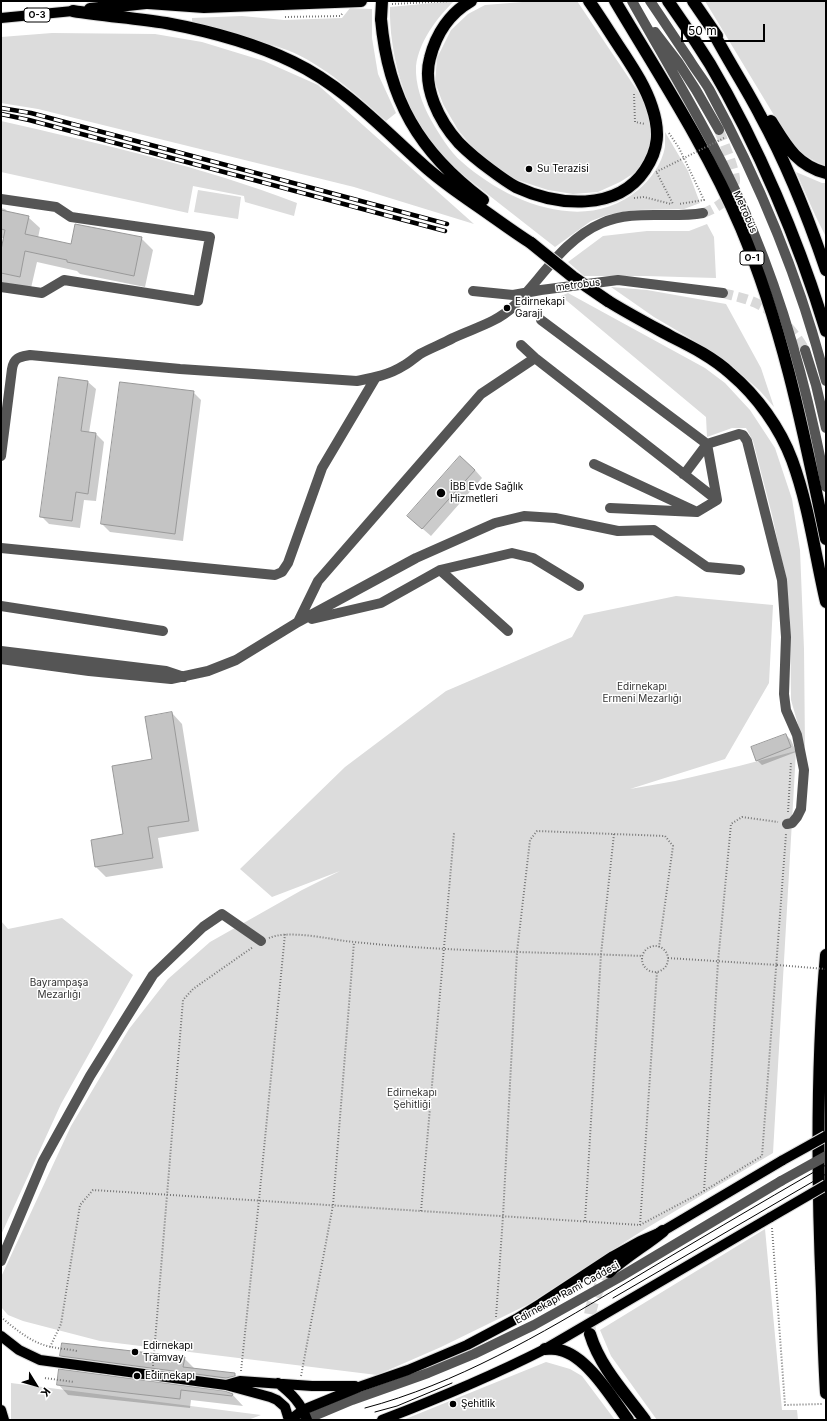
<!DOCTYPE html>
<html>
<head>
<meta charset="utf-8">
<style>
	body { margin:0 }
	#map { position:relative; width:827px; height:1421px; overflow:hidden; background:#fff; font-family:Inter,sans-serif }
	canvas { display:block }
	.frame { position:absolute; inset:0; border:2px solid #000; pointer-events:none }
	.north { position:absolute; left:16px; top:1365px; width:40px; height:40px; -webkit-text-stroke:3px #fff; paint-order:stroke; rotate:127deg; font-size:11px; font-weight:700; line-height:16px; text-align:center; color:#000 }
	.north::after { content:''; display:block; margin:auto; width:14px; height:18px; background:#000; clip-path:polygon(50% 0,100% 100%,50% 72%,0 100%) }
	.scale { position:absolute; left:681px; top:24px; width:84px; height:18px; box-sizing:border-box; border:2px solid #000; border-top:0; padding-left:5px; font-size:12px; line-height:14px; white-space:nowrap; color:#000; -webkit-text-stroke:3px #fff; paint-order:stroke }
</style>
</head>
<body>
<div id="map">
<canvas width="827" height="1421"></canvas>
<div class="frame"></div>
<div class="north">K</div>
<div class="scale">50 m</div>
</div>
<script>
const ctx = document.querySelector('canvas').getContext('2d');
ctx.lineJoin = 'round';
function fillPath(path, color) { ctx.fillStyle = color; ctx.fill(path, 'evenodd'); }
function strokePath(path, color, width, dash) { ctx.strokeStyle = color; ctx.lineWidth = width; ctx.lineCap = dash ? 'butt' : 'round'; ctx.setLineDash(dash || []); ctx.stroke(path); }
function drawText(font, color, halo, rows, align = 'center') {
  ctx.font = font + ' Inter,sans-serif'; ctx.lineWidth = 3; ctx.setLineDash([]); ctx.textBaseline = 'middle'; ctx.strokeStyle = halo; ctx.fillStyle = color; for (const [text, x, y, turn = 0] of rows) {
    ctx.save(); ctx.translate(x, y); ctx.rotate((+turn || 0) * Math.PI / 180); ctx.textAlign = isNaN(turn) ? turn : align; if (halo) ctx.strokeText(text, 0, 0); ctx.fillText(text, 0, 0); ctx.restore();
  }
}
const green = new Path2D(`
	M454 1C437 18 419 41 416 66 415 84 422 104 431 120 439 134 450 152 462 162 507 202 585 235 638 190 650 180 662 164 665 147 665 142 665 137 665 132L688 171 700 203 684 209 634 210 607 215 591 221 555 247C532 229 509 211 486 193 467 178 447 163 432 144 404 108 389 52 390 7Z
	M535 1H577L645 102 650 117 651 134 650 148 639 170 620 182 598 192 573 194 548 190 517 180 493 164 474 149 458 130 443 104 435 82 437 58 451 30 468 14 485 5Z
	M705 1H826V166C813 161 802 154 792 145Z
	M350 8 372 9V38L378 74 396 113 386 121C358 96 323 64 287 50 256 39 224 32 192 23V18L242 16 284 20 342 18Z
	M52 33 155 34 202 42 264 61 318 85 474 224 354 187 38 109 1 103V37Z
	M1 121C101 144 201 166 297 203L294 216 245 202 244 196 193 186 188 213 1 172Z
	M796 172 822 183H826V237L815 215Z
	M198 190 241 197 238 219 194 212Z
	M707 224 714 237 716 278 645 276H584L568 262 603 236 647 231H689Z
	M611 287 647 290 726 304 761 368 774 407 760 391 732 366 693 340 654 317Z
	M568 293 705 368 725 383 750 410 775 448 792 499 800 550 804 649 805 749 791 700 790 619 785 576 772 515 753 441 746 428H732L707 437 706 417 561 296Z
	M676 596 773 605 769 683 725 759 630 789 675 781 739 766 796 751 773 1153 645 1229 529 1304 441 1347 377 1375 100 1341 23 1321 8 1315 1 1307V1277L71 1126 129 1029 168 979 210 942 302 890 340 871 272 897 240 869 345 767 446 691 572 637 584 615Z
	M62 918 133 975 61 1104 1 1235V921L8 929Z
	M765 1229 782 1410H797L798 1420H657L611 1356 600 1330Z
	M546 1362 570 1369 582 1376 615 1420H403Z
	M11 1383 261 1415 248 1420H11Z`);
const shadow = new Path2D(`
	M1 208 5 209 9 213 28 217 40 228 38 238 71 245 141 238 153 250 145 287 80 274 77 271 37 262 31 288 1 282V252L5 238H1Z
	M88 382 96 389 89 433 96 434 104 442 96 501 84 500 80 528 49 524 41 516Z
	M193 392 201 400 183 541 110 532 102 524Z
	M475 470 482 478 431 536 416 523Z
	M172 713 182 724 199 831 158 838 163 868 106 877 96 867 124 835Z
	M786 735 791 740 796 752 762 765 757 760Z
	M61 1356 184 1358 195 1369 234 1374 245 1384 72 1366Z
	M59 1370 232 1394 243 1406 191 1400 190 1408 68 1395 58 1384Z`);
const building = new Path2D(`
	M1 210 29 216 25 234 71 244 75 224 142 237 134 276 67 262V260L25 251 20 277 1 273V250L5 230 1 229Z
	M59 377 88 381 81 431 96 433 88 494 76 492 72 521 40 517Z
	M120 382 194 391 175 534 101 524Z
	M460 456 475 470 422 529 407 516Z
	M172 712 189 821 148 827 153 858 95 867 91 840 123 834 112 766 152 759 145 717Z
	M786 734 791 747 756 761 751 747Z
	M62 1343 185 1357 183 1367 235 1373V1376L226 1378 60 1356Z
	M59 1369 225 1391 233 1394 232 1396 181 1390 180 1399 57 1385Z`);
const minorTunnel = new Path2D(`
	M703 213C718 208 732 198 735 181 736 171 723 141 719 130
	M723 293C734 296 745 298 756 303 778 313 793 330 805 350`);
const highwayTunnel = new Path2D(`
	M590 1332C587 1310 596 1290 609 1272`);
const path = new Path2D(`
	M392 4 451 1
	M285 17 340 16 343 13
	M634 94 635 122 645 124
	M669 133 679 148 704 200 679 204
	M657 173 673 204
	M634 198 644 197 671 204
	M788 812 791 762
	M269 938C287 930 325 938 345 941 444 952 543 952 643 956
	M642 959a13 13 0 1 1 26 0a13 13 0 1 1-26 0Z
	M668 958 777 965
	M704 1191 718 962 731 824 742 817 778 822
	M421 1211 454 833
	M585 1221 601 954 614 834
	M640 1225 704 1191 762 1156 786 834
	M772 1228 785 1405 822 1404
	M1 1317C15 1329 33 1344 52 1347 60 1349 68 1349 77 1351
	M496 1317 503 1216 517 952 530 840 537 831 665 836 673 846 659 947
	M50 1347 61 1324 80 1205 93 1190 640 1225 657 971
	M153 1366 183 1000 193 989 253 947
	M241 1371 259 1200 285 934
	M301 1376 333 1205 354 942
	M45 1378 74 1382`);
const minor = new Path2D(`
	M632 1C674 76 721 151 753 231 787 313 810 400 826 487
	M650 1C663 20 676 40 689 59 695 69 703 79 709 89 759 181 800 280 826 381
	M655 32 678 62 696 90 719 130
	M1 199 56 207 71 217 210 237 198 301 64 280 42 293 1 287
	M473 291 513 295 541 290 618 280 723 293
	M541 320 707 444 717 500
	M521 345 535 358 717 500
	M805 350 816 385 826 428
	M1 456 12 369C14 357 20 357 30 355L180 369 357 381C372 378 389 375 403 366 409 363 414 358 420 354 431 348 442 344 453 338 474 328 496 323 514 306 542 278 564 239 602 223 634 209 669 219 703 213
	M594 464 697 512
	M683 474 686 472 707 444 739 434 743 435 747 441 782 580 786 637 784 694 786 710 797 735 804 770 801 809 797 817 792 823 787 824
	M610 508 697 512 717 500
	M1 548 275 575 282 572 288 563 322 468 376 377
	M440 570 508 631
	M1 606 163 631
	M312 619 381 603 440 570 512 553 533 558 579 586
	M298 622 318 581 481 394 535 358
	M1 651 166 671 184 677
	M1 659 89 671 171 679 208 671 236 660 298 622 416 558 495 523 524 516 555 518 618 531 654 530 707 567 740 570
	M1 1261 43 1161 90 1076 153 975 203 927 222 914 261 941
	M304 1420 352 1400 428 1373 474 1354 534 1325 620 1277 781 1181`);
const major = new Path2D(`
	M1 18 73 11
	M1 1336 19 1350 40 1360 226 1385 270 1397 277 1400 285 1407 289 1420
	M278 1383C292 1394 301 1403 307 1420
	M226 1385 240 1381 312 1386H355
	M1 1410 4 1420
	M290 1420 303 1410 359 1387 408 1370 467 1345 516 1319 540 1304 613 1256 640 1241 663 1231 783 1160
	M382 1420C437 1399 492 1376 545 1349L771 1217`);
const highway = new Path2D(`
	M471 1C450 13 436 34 430 58 422 87 439 121 459 143 469 153 480 162 491 170 499 176 507 182 516 187 557 206 617 212 645 170 659 149 660 131 652 107 646 88 635 71 624 54 612 36 601 18 589 1
	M615 1C659 75 707 148 741 228 783 328 804 434 826 539
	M668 1C683 22 697 43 710 64 758 145 799 242 826 331
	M693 1 717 36
	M148 3 204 7 361 1
	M90 9 155 2
	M73 11C104 16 135 18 166 23 209 31 254 43 293 62 343 86 380 126 421 163 438 179 457 192 476 205 495 218 512 231 531 243
	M381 19C388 99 419 152 483 200
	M712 30C727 59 745 86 760 115 787 164 808 217 826 270
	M771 121C786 145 796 165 826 173
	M608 301C629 314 650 325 672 337 692 347 714 358 731 374 757 396 780 428 792 460 809 506 815 555 826 602
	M826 955C816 1068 817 1180 822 1293 823 1327 824 1360 826 1393
	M609 1272C625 1257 646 1245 663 1231
	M590 1334C600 1367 625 1393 645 1420
	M545 1349C550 1349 555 1348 560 1350 587 1356 612 1398 628 1420`);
const tram = new Path2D(`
	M613 1298 826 1174
	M365 1408C456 1384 541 1334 621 1286 689 1245 757 1205 826 1165
	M375 1412 397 1406 452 1383`);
const rail = new Path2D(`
	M1 108 31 113 447 224
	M1 114 29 120 445 231`);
const pathBridge = new Path2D(`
	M656 172 724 138
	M777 965 826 969`);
const minorBridge = new Path2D(`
	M781 1181 826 1156`);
const majorBridge = new Path2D(`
	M783 1160 826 1136
	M771 1217 826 1185`);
const highwayBridge = new Path2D(`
	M381 19 382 1
	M531 243 573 277 608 301`);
const markers = [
	[529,169,4,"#000"],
	[507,308,4,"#000"],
	[441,493,5,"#000"],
	[135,1352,4,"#000"],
	[137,1376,4,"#000"],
	[453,1404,4,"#000"]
];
const shields = [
	[37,15,26],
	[752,258,24]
];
const shieldNames = [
	["O-3",37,15],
	["O-1",752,258]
];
const poiNames = [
	["Su Terazisi",537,169],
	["Edirnekapi",515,302],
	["Garaji",515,314],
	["İBB Evde Sağlık",450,487],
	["Hizmetleri",450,499],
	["Edirnekapı",143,1346],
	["Tramvay",143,1358],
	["Edirnekapı",145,1376],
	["Şehitlik",461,1404]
];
const streetNames = [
	["Metrobüs",745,212,66],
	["metrobus",578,285,-7],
	["Edirnekapı Rami Caddesi",567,1293,-29]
];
const parkNames = [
	["Edirnekapı",642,687],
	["Ermeni Mezarlığı",642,699],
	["Bayrampaşa",59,983],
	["Mezarlığı",59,995],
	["Edirnekapı",412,1093],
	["Şehitliği",412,1105]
];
fillPath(green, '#dcdcdc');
fillPath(shadow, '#0003');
fillPath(building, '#c4c4c4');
strokePath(building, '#999', 1);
strokePath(minorTunnel, '#d9d9d9', 10, [10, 5]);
strokePath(highwayTunnel, '#d9d9d9', 12, [12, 6]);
strokePath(major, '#dbdbdb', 12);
strokePath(highway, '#dbdbdb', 14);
strokePath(path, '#777', 2, [1, 2]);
strokePath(minor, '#555', 10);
strokePath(major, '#000', 10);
strokePath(highway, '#000', 12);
strokePath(tram, '#000', 1);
strokePath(rail, '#000', 4.5);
strokePath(rail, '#fff', 3, [9]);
strokePath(majorBridge, '#dbdbdb', 12, []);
strokePath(highwayBridge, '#dbdbdb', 14, []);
strokePath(pathBridge, '#777', 2, [1, 2]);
strokePath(minorBridge, '#555', 10);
strokePath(majorBridge, '#000', 10);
strokePath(highwayBridge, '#000', 12);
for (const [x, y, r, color] of markers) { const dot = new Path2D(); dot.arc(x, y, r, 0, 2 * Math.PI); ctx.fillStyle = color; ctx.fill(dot); strokePath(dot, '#fff', 1.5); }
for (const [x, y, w] of shields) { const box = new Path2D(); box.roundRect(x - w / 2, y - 7, w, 14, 3); ctx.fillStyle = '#fff'; ctx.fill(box); strokePath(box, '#000', 1); }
drawText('bold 9px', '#000', null, shieldNames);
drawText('10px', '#000', '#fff', poiNames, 'left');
drawText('10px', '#000', '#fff', streetNames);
drawText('10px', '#333', '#fff', parkNames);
</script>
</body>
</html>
